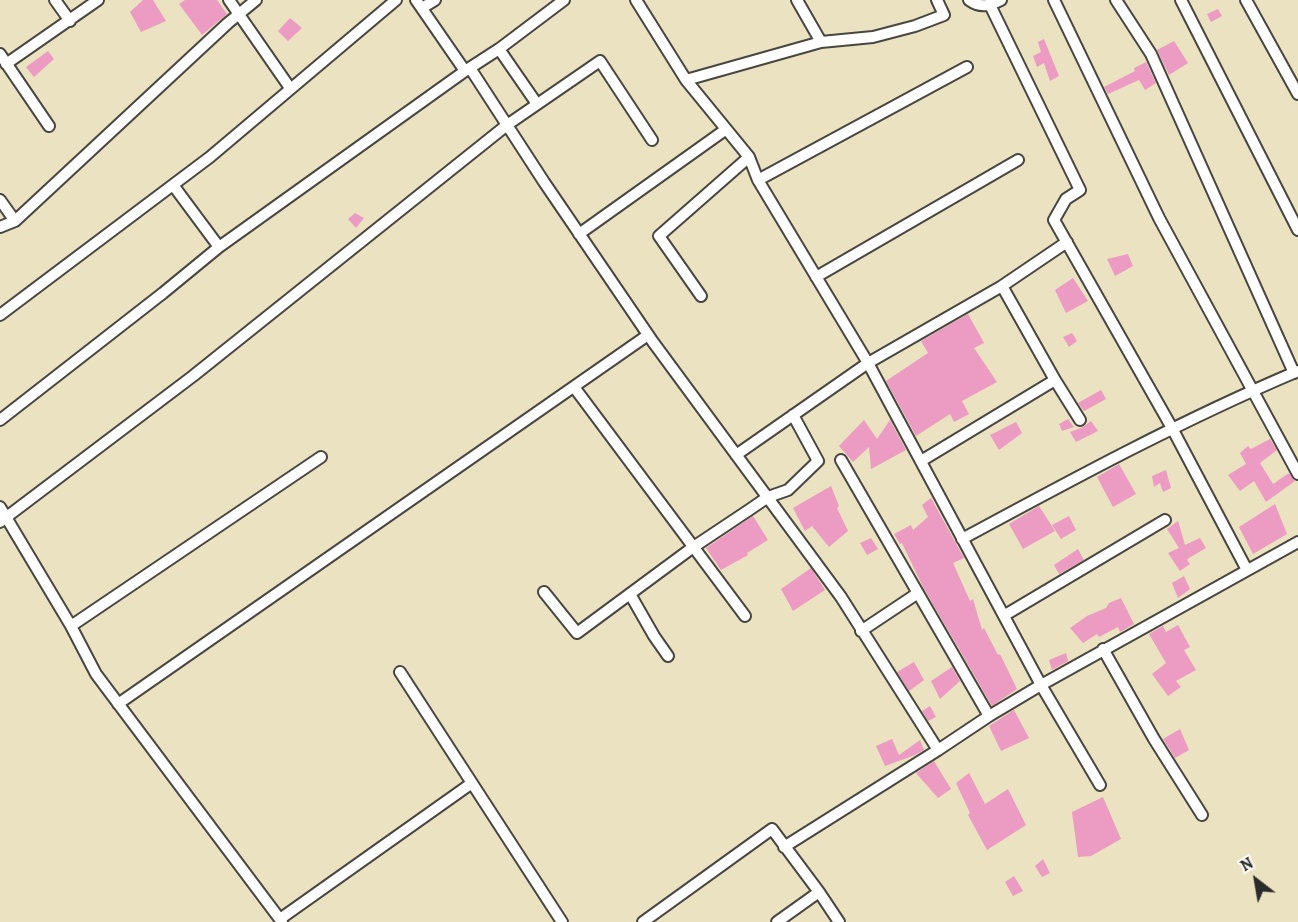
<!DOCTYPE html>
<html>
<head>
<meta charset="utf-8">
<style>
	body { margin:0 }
	#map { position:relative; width:1298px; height:922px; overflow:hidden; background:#eae2c0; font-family:Alegreya,serif }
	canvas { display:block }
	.north { position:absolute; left:1226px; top:850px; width:60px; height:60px; -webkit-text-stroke:4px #fdfcf7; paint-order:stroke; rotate:329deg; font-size:16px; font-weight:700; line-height:24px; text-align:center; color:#2b2b2b }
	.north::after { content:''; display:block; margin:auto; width:21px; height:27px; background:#2b2b2b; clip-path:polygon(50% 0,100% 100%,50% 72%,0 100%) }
</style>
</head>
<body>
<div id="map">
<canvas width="1298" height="922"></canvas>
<div class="north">N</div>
</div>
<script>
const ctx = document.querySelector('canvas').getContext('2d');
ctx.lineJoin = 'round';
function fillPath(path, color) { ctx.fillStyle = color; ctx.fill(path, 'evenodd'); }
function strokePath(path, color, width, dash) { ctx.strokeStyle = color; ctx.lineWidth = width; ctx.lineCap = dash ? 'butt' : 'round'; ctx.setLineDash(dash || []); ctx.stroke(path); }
const building = new Path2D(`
	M143 0H153L166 21 141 32 130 12Z
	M185 0H217L227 14 202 35 179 4Z
	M1218 9 1222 16 1211 22 1207 14Z
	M290 18 302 28 288 41 278 31Z
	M1044 39 1059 76 1050 81 1044 63 1037 67 1033 56 1041 52 1038 42Z
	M1174 41 1188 63 1169 75 1157 50Z
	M48 51 54 59 34 77 26 67Z
	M1146 62 1156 83 1145 90 1139 80 1108 94 1104 87 1135 71 1134 68Z
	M355 213 364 218 356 228 348 219Z
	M1128 254 1133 266 1115 276 1107 259Z
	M1073 278 1088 301 1066 313 1055 290Z
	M968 314 984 343 974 348 997 382 962 401 969 414 954 422 950 414 916 436 886 381 928 353 921 341Z
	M1072 333 1077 341 1069 347 1063 337Z
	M1101 390 1106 399 1084 411 1078 403Z
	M1068 419 1074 427 1062 431 1059 424Z
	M864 420 877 439 890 420 906 450 871 469 869 447 853 462 839 446Z
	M1091 421 1098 431 1076 442 1070 432 1083 427Z
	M1016 422 1022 433 999 450 990 435Z
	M1270 439 1277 450 1260 463 1273 484 1289 473 1295 481 1266 502 1254 481 1240 491 1228 475 1246 464 1240 453 1248 446 1251 449Z
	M1119 464 1136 494 1113 507 1097 477Z
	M1166 470 1171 488 1163 492 1160 483 1154 487 1152 476Z
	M831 486 839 506 837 508 848 531 829 547 812 526 805 531 793 508Z
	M931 498 964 558 953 563 970 601 973 599 982 630 984 628 998 655 1000 654 1017 689 992 706 923 587 902 543 900 544 894 534 911 525 913 530 928 517 922 505Z
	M1275 504 1287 534 1253 554 1239 527Z
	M1039 506 1055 531 1023 549 1009 524Z
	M753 516 768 540 747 553 748 555 721 570 706 548Z
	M1069 516 1076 530 1061 539 1052 525Z
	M1178 521 1185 545 1200 538 1206 548 1189 558 1187 560 1190 564 1180 571 1168 553 1179 548 1167 529Z
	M871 538 878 549 867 555 860 543Z
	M1078 549 1084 560 1059 574 1054 565Z
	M811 568 825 590 793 611 781 589Z
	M1184 576 1190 589 1178 598 1172 583Z
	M1121 598 1134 624 1120 632 1118 627 1099 637 1097 634 1083 643 1070 628 1087 616 1106 608 1109 603Z
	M1178 625 1190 647 1184 650 1196 670 1176 681 1181 687 1168 696 1152 674 1166 663 1149 634 1163 626 1166 632Z
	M1066 653 1068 661 1052 670 1049 660Z
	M914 662 924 680 909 691 897 672Z
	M952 667 960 681 940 699 931 681Z
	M930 706 936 717 928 721 922 711Z
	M1014 710 1029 738 1001 751 989 726Z
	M1180 729 1189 750 1175 758 1163 739Z
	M892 739 899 755 920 740 924 750 915 755 885 766 876 746Z
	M934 761 951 789 938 798 916 773Z
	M969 773 985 804 1008 789 1026 825 987 850 968 815 970 813 956 783Z
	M1103 797 1121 839 1091 856 1078 857 1072 812Z
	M1043 859 1050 873 1042 877 1035 866Z
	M1014 876 1023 891 1013 896 1005 882Z`);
const street = new Path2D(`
	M55 0 70 21
	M229 0 290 88
	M416 0 465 71
	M797 0 821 42 873 37 915 26 944 15 937 0
	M969 0C980 8 989 6 1001 0
	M1054 0 1159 218 1298 474
	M1116 0 1151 54 1294 373
	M1181 0 1298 230
	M1246 0 1298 94
	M990 5 1080 190 1066 199 1054 220 1172 428 1247 570
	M422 8 435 0
	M499 49 537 104
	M0 54 49 126
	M6 64 98 0
	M470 68 544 182 653 342 841 597 938 750 989 716 1041 685 868 363 758 180 749 157 686 80 636 0
	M686 80 821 42
	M758 180 967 67
	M173 185 219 247
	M0 200 15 221
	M0 227 15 221 228 23 256 0
	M579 234 725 130
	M816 277 1018 160
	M1002 286 1067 242
	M701 296 659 236 749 157
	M0 315 210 157 396 0
	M1055 380 1080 420
	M574 387 745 616
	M0 420 163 293 219 247 465 71 499 49 564 0
	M736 455 868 363 1002 286 1055 380 921 461
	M841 460 989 716
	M0 507 71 626 96 674 282 922
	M0 522 193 376 507 125 600 61 652 140
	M962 539C1073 479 1182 420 1298 371
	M544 592 577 633 692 548 749 510 768 497 788 490 818 461 793 415
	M630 594 654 636 668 656
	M1005 615 1165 520
	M71 626 321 457
	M861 631 918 593
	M1103 649 1154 739 1202 815
	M400 672 562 922
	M118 704 648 335
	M1100 785 1041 685 1298 542
	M784 847 938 750
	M280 919 472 783
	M643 922 772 829 819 892 839 922
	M777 922 819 892`);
fillPath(building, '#ec9bc3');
strokePath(street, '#484641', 14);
strokePath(street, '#fff', 10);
</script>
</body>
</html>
